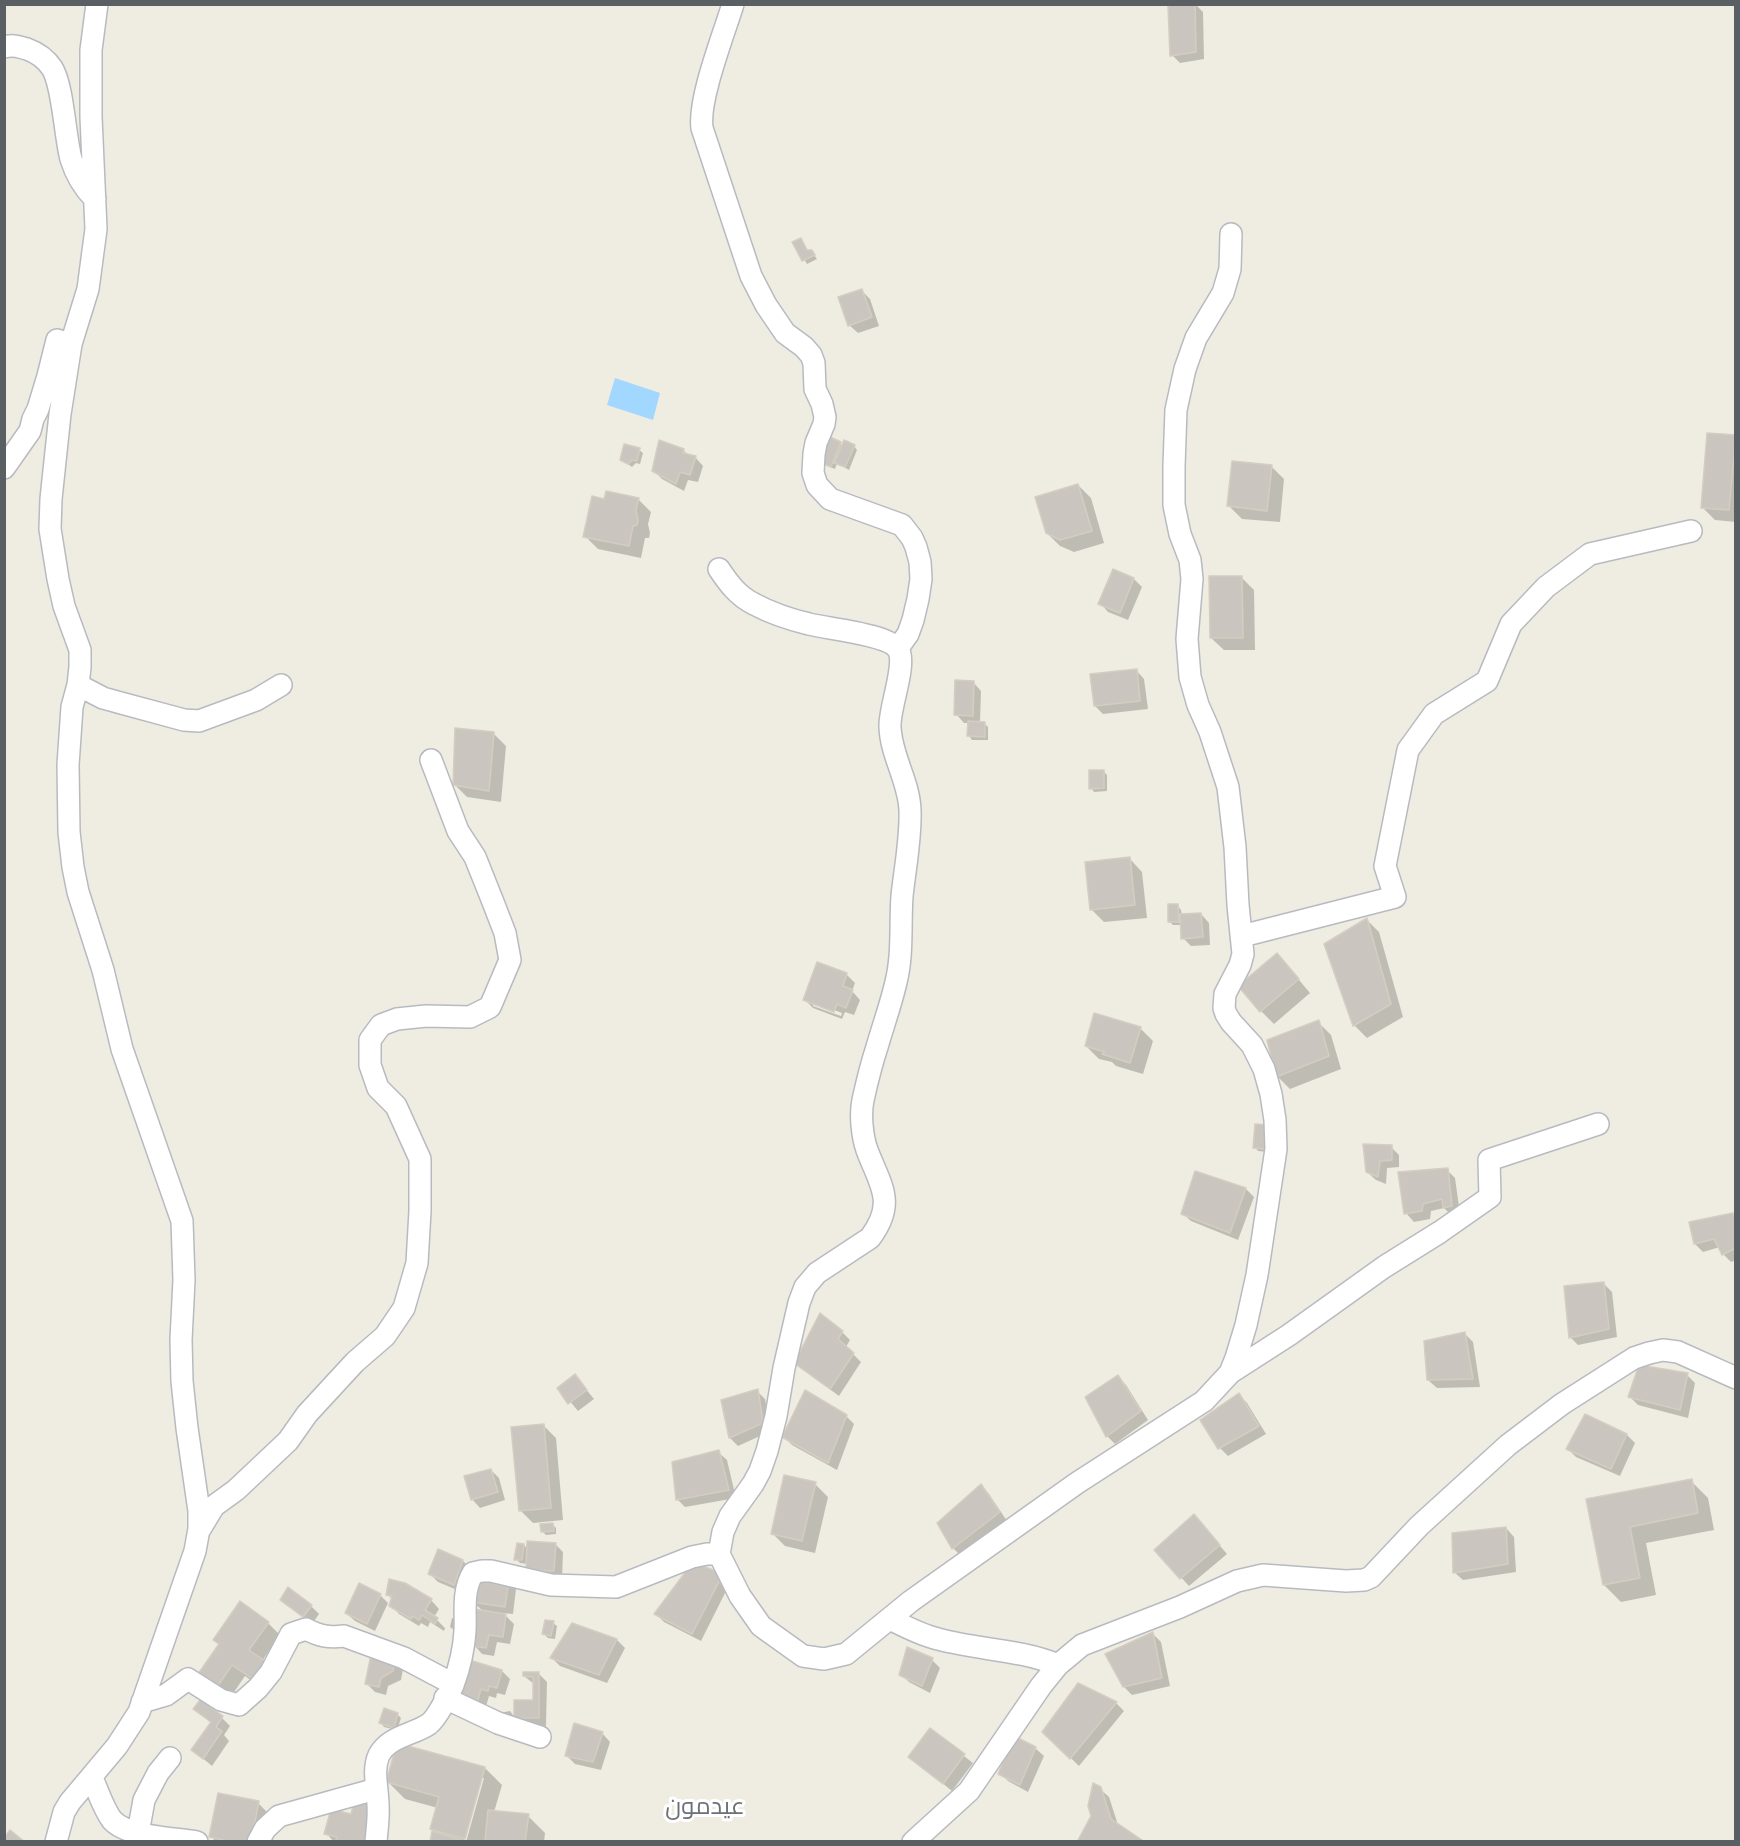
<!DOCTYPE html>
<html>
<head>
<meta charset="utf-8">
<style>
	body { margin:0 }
	#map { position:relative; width:1740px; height:1846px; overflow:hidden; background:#efece2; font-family:Figtree,sans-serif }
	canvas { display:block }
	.frame { position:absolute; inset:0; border:6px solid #5a5f64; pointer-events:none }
</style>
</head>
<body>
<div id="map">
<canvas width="1740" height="1846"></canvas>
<div class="frame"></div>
</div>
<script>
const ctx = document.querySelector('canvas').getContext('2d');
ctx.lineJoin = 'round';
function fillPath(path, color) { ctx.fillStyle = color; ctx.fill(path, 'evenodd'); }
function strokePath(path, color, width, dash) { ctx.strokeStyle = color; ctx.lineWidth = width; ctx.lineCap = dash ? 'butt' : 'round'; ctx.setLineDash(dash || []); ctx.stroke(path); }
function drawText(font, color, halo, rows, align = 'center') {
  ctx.font = font + ' Figtree,Cairo,sans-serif'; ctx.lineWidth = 6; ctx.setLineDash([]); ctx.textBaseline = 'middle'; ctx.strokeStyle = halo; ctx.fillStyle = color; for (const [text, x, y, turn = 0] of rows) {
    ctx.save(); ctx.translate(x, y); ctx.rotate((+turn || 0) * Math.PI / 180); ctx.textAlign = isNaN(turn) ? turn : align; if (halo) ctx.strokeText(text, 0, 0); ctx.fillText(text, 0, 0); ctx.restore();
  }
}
const water = new Path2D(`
	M615 378 660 393 653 420 607 405Z`);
const shadow = new Path2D(`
	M1188 4H1195L1203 12 1204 59 1180 63 1172 55Z
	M801 240 809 252H812L817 259 807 264 794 243Z
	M862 291 870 299 879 326 858 333 849 325Z
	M1736 437V522L1715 520 1702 507Z
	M831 439 843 446H854L857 450 849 470 837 463 835 469 825 465 821 461Z
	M639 450 643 453 640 464 636 463 632 467 622 460Z
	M683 450 689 456 695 457 703 466 698 482 688 480 684 491 662 479 654 471Z
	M1271 466 1284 479 1280 522 1242 519 1229 506Z
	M1078 485 1091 498 1104 543 1074 552 1060 546 1047 533Z
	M638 499 651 512 648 524 650 533 649 538H645L641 558 598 549 585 536 605 500Z
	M1113 571 1134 579 1142 587 1128 620 1108 612 1100 603Z
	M1241 577 1254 590 1255 650H1224L1211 638Z
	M1136 670 1144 679 1148 709 1103 714 1095 706Z
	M973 682 981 691 980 723 985 724 988 727V740H972L969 736V723H964L956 714Z
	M494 734 506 746 501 802 467 797 454 784Z
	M1103 771 1107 775V791L1094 792 1091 788Z
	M1130 859 1142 872 1147 918 1104 922 1091 909Z
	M1178 906 1181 910 1182 915 1201 914 1209 923 1210 945 1191 946 1183 938 1182 925H1173L1169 921Z
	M1367 920 1379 932 1403 1017 1367 1038 1354 1025Z
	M818 964 847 975 855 983 852 991 860 1000 854 1015 845 1012 842 1019 813 1008 805 1000ZM813 1002 842 1013 841 1016 813 1006Z
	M1289 968 1310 993 1274 1024 1261 1011Z
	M1318 1022 1331 1035 1341 1069 1290 1089 1277 1076Z
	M1140 1028 1153 1041 1143 1074 1116 1066 1112 1062 1099 1059 1086 1046Z
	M1256 1126 1268 1152 1258 1151 1255 1147Z
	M1391 1147 1399 1155V1167L1387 1168 1386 1184 1376 1180 1367 1172Z
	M1447 1170 1455 1178 1460 1214 1452 1216 1444 1208 1431 1211 1430 1219 1414 1222 1406 1213Z
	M1196 1173 1246 1189 1254 1197 1238 1240 1191 1221 1182 1213Z
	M1732 1215 1736 1218V1260L1731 1262 1723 1254 1720 1247 1703 1252 1695 1244Z
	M1604 1284 1612 1292 1617 1337 1578 1345 1570 1337Z
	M842 1332 850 1340 846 1347 861 1362 839 1396 805 1371 796 1363Z
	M1465 1334 1473 1342 1480 1387 1437 1388 1428 1380Z
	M1687 1375 1695 1383 1688 1418 1638 1405 1630 1397Z
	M575 1376 594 1399 578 1411 559 1388Z
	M1118 1377 1126 1385 1148 1420 1115 1444 1107 1436Z
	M757 1391 765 1399 771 1431 738 1446 730 1438 723 1401Z
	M1239 1395 1247 1403 1266 1434 1228 1456 1220 1448 1202 1421Z
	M846 1416 854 1424 837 1470 792 1445 784 1437Z
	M1585 1416 1627 1435 1635 1443 1620 1476 1576 1457 1568 1449Z
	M543 1425 556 1438 563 1520 533 1523 520 1510Z
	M718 1452 727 1460 736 1498 685 1507 677 1499Z
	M491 1470 499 1478 505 1500 480 1508 472 1499Z
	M1691 1481 1708 1498 1714 1530 1646 1543 1656 1595 1621 1602 1604 1585 1588 1501Z
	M815 1484 828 1497 815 1553 785 1546 772 1533Z
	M981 1486 989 1494 1007 1521 961 1556 953 1548Z
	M552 1524 556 1528V1534L546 1535 542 1531Z
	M1202 1525 1227 1554 1189 1586 1156 1550Z
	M1506 1528 1514 1537 1516 1572 1463 1580 1454 1572Z
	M555 1544 563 1552 562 1579 535 1577 528 1564 520 1563 516 1559 524 1545 528 1550Z
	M463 1561 471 1569 462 1592 438 1582 430 1574Z
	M693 1564 730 1583 701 1641 664 1622 656 1614Z
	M508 1581 516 1589 513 1614 503 1613 514 1624 510 1644 497 1642 494 1656 482 1654 474 1645 484 1612 473 1602Z
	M387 1594 431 1600 439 1609 434 1617 445 1628 444 1631 430 1622 428 1627 421 1623 419 1626 399 1614 391 1605 393 1597 391 1598Z
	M380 1595 388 1603 375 1631 355 1621 346 1613Z
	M282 1599 311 1606 319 1614 312 1624Z
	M452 1618 455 1619 463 1633 454 1630 450 1627Z
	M268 1623 280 1635 262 1661 280 1677 269 1693 245 1676 230 1698 213 1686 220 1645Z
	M553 1623 557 1626 555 1639 548 1638 544 1634Z
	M572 1625 617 1640 625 1648 607 1683 560 1666 552 1658Z
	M1153 1634 1161 1642 1170 1686 1132 1695 1124 1687Z
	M932 1660 940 1668 930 1693 909 1682 901 1674Z
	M394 1661 403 1669 401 1680 388 1686 386 1695 375 1692 367 1684Z
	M467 1661 502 1671 510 1679 505 1695 497 1693 496 1698 489 1696 485 1710 465 1704Z
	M539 1674 547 1682 546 1726H524L516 1717 534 1701V1684L524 1676Z
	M200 1702 222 1718 230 1726 224 1735 229 1741 212 1766 193 1750 212 1724 195 1709Z
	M1116 1703 1124 1711 1079 1766 1044 1732Z
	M510 1711 513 1715 514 1719 499 1713Z
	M397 1714 401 1718 397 1730 384 1727 381 1723Z
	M930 1730 973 1763 952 1791 910 1757Z
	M602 1733 610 1742 601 1770 575 1764 567 1756Z
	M1035 1748 1044 1756 1028 1792 1008 1781 1000 1773Z
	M485 1768 502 1785 494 1812 528 1816 545 1833 544 1842H466L484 1778H481L463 1842 438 1835 432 1829 438 1808 405 1799 388 1782Z
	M1100 1789 1109 1797 1118 1825 1093 1816Z
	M258 1803 271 1816 266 1842H216L211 1836Z
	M332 1811 381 1842H334L326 1833Z`);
const building = new Path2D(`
	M1195 4 1196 52 1170 56 1168 5Z
	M801 238 807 250H812L815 255 802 261 792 242Z
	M862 289 872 317 848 326 838 297Z
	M1707 433 1736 435 1729 510 1701 508Z
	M830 437 841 442 831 467 819 462Z
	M659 440 684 449 683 453 696 456 690 475 680 472 676 484 652 471Z
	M844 440 855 445 845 467 834 463Z
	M624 444 640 448 637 461 632 460 628 464 620 460Z
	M1232 461 1272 465 1267 511 1227 506Z
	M1078 484 1092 531 1060 540 1046 533 1035 497Z
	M606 491 639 498 636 510 638 520 637 525 633 526 629 546 583 537 592 496 604 499Z
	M1113 569 1134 578 1120 613 1098 604Z
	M1209 576H1242L1243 638H1210Z
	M1137 669 1140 701 1094 706 1090 674Z
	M955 680 974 681 973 716 954 715Z
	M968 721 985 722V737L967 736Z
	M455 728 494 732 489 791 453 785Z
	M1089 770H1104V788L1089 789Z
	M1130 857 1135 905 1090 910 1085 862Z
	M1168 904H1178L1179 922H1168Z
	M1201 913 1203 937 1181 939 1180 914Z
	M1367 918 1391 1004 1353 1026 1324 944Z
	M1277 953 1299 979 1260 1012 1238 986Z
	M817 962 847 973 843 986 853 990 846 1008 837 1004 834 1012 803 1000Z
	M1094 1013 1141 1027 1130 1063 1102 1054 1105 1052 1085 1046Z
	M1319 1020 1329 1056 1276 1077 1267 1040Z
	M1255 1124 1268 1125 1265 1149 1253 1148Z
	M1363 1144 1392 1145V1160L1380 1161 1378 1177 1366 1172Z
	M1448 1168 1452 1206 1443 1208 1442 1199 1423 1204 1422 1211 1404 1214 1398 1172Z
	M1195 1171 1246 1188 1230 1233 1181 1214Z
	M1733 1213 1736 1220V1248L1722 1255 1714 1239 1694 1244 1689 1222Z
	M1604 1282 1609 1329 1569 1338 1564 1286Z
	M820 1313 843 1331 838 1339 854 1353 830 1389 794 1363Z
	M1465 1332 1473 1379 1427 1380 1424 1341Z
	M1639 1365 1688 1373 1680 1410 1628 1397Z
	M575 1374 587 1390 568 1404 557 1388Z
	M1118 1375 1141 1411 1106 1437 1085 1397Z
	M758 1389 763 1423 729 1438 721 1400Z
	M805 1390 847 1415 828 1463 782 1437Z
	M1239 1393 1259 1426 1218 1449 1200 1420Z
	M1585 1414 1627 1434 1611 1469 1566 1449Z
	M544 1424 551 1508 519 1511 511 1427Z
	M719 1450 729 1490 676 1500 672 1462Z
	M491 1469 498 1492 471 1500 464 1476Z
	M784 1475 816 1482 802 1541 771 1534Z
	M1692 1479 1698 1513 1630 1527 1640 1578 1603 1585 1586 1499Z
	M981 1484 1000 1512 952 1549 937 1523Z
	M1194 1514 1220 1545 1180 1579 1154 1550Z
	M553 1523 554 1531 541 1532 540 1524Z
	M1506 1527 1508 1564 1453 1573 1452 1533Z
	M527 1541 556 1543 554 1571 526 1570Z
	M517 1543 524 1544 522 1560H514Z
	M438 1549 463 1560 454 1585 428 1574Z
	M693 1562 723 1574 692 1634 654 1614Z
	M475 1575 509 1580 505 1607 472 1602Z
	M389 1579 405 1583 432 1599 425 1610 438 1618 435 1624 422 1615 419 1620 413 1616 411 1619 389 1606 392 1596 386 1595Z
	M359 1583 381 1594 367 1624 345 1613Z
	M288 1587 312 1605 303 1617 280 1600Z
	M240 1601 269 1622 249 1650 268 1663 256 1681 232 1665 217 1687 198 1674 219 1644 213 1640Z
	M474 1609 506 1614 503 1637 489 1635 486 1648 472 1646Z
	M545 1620 554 1621 551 1636 542 1634Z
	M572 1623 617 1639 599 1675 550 1658Z
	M1153 1632 1162 1678 1123 1687 1105 1654Z
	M907 1647 933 1658 922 1686 899 1675Z
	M371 1655 395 1660 393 1671 381 1678 379 1687 365 1684Z
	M466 1659 502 1670 497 1688 489 1686 488 1691 481 1689 477 1703 455 1696Z
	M523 1672H539V1718H514V1700H533V1677L523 1676Z
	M1078 1683 1117 1702 1070 1759 1042 1732Z
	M200 1700 223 1716 216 1727 222 1731 203 1759 191 1750 211 1722 193 1709Z
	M384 1708 398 1713 394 1728 379 1723Z
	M574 1723 603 1732 593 1762 565 1756Z
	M930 1728 965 1754 943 1784 908 1757Z
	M1014 1736 1036 1747 1020 1785 998 1774Z
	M397 1743 485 1767 465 1839 430 1829 439 1797 386 1782Z
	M1093 1783 1101 1787 1111 1819 1145 1842H1077L1091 1816 1088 1806Z
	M218 1793 259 1801 251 1842H232L209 1837Z
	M355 1798 374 1803 365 1842H335L337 1837 324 1834 331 1809 351 1814Z
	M488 1810 529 1814 525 1842H485Z
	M10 1830 25 1842H4V1838Z
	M432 1831 464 1841V1842H430Z`);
const minor = new Path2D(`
	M733 4C724 34 698 99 702 128L751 276 766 305 785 333 804 347 811 355 814 363 815 389 822 404 825 417 824 424 816 443 814 454 813 473 817 485 830 499 902 525 912 538 916 547 920 562 921 579 918 599 913 620 908 634 898 648
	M4 47C13 44 19 47 27 49 38 53 46 59 52 68 63 85 65 137 71 159 76 175 83 187 95 199
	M4 468 30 431 33 419 38 409 48 376 57 340 71 344
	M78 685 103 698 121 703 184 720 199 721 256 700 281 685
	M1242 936 1395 897 1385 866 1408 750 1434 714 1487 681 1511 624 1546 587 1590 554 1691 531
	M1230 1373 1289 1335 1384 1267 1440 1232 1490 1197 1489 1160 1598 1124
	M200 1529 214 1506 236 1490 288 1441 307 1414 355 1362 385 1336 404 1308 417 1263 420 1211V1159L396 1106 378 1088 370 1065V1040L381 1025 397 1019 426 1016 470 1017 490 1007 510 960 505 933 493 902 475 857 458 831 431 760
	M719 1554 723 1532 730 1516 753 1484 760 1471 767 1451 776 1416 784 1368 799 1303 805 1287 817 1273 870 1238C897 1202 880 1185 867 1150 862 1136 860 1114 863 1100 867 1082 871 1065 877 1047 883 1026 891 1004 896 982 903 954 900 925 902 896 905 868 911 839 910 810 909 781 891 756 890 727 889 708 906 667 899 651 891 634 828 629 809 624 792 620 769 612 754 604 738 596 729 584 719 569
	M890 1619C906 1627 921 1635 938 1639 978 1650 1019 1649 1058 1665
	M445 1698 498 1723 540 1737
	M142 1702 166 1695 188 1679 221 1700 239 1705 258 1688 271 1672 291 1634 306 1629C319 1636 329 1638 344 1636L404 1658 453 1684
	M92 1778C98 1791 103 1808 112 1820 127 1837 174 1838 197 1842
	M138 1833 144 1800 158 1773 170 1758
	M56 1842 64 1812 70 1802 117 1746 139 1712 195 1551 199 1529V1511L187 1428 182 1381 181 1340 184 1280 182 1221 122 1049 103 970 78 892 73 867 69 832 68 765 72 707 78 685 80 667V650L64 606 58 579 50 529 51 499 60 414 71 344 88 289 96 229 91 117V50L97 4
	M258 1842 265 1829 279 1816 376 1789
	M376 1842C377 1829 379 1817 378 1805 378 1789 372 1770 379 1755 389 1736 413 1735 429 1724 437 1718 449 1694 453 1685 459 1669 464 1648 465 1631 466 1612 462 1591 473 1573L482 1571H491L551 1585 616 1587 692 1557 707 1554H719L740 1596 761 1626 803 1656 824 1659 846 1654 911 1601 1077 1483 1204 1401 1230 1373 1236 1358 1246 1325 1257 1275 1276 1149 1275 1120 1271 1094 1264 1069 1252 1045 1231 1022 1226 1014 1224 1008 1225 994 1240 965 1243 954 1238 905 1235 847 1228 787 1210 732 1198 705 1190 677 1187 639 1192 579 1190 560 1180 534 1174 505V466L1176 410 1185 369 1196 338 1223 293 1230 269 1231 234
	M913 1842 969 1791 1041 1686 1058 1665 1082 1645 1180 1607 1237 1581 1263 1575 1346 1581 1364 1580 1371 1577 1419 1526 1508 1445 1562 1404 1634 1358 1649 1353 1663 1350 1678 1352 1736 1378`);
const quarterNames = [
	["عيدمون",705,1807]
];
fillPath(water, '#a2d8ff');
fillPath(shadow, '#0003');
fillPath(building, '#cac6bf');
strokePath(building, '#d4cdc0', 1.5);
strokePath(minor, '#b7bbc0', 24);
strokePath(minor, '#fff', 21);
drawText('24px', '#6b7176', '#fff', quarterNames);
</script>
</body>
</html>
